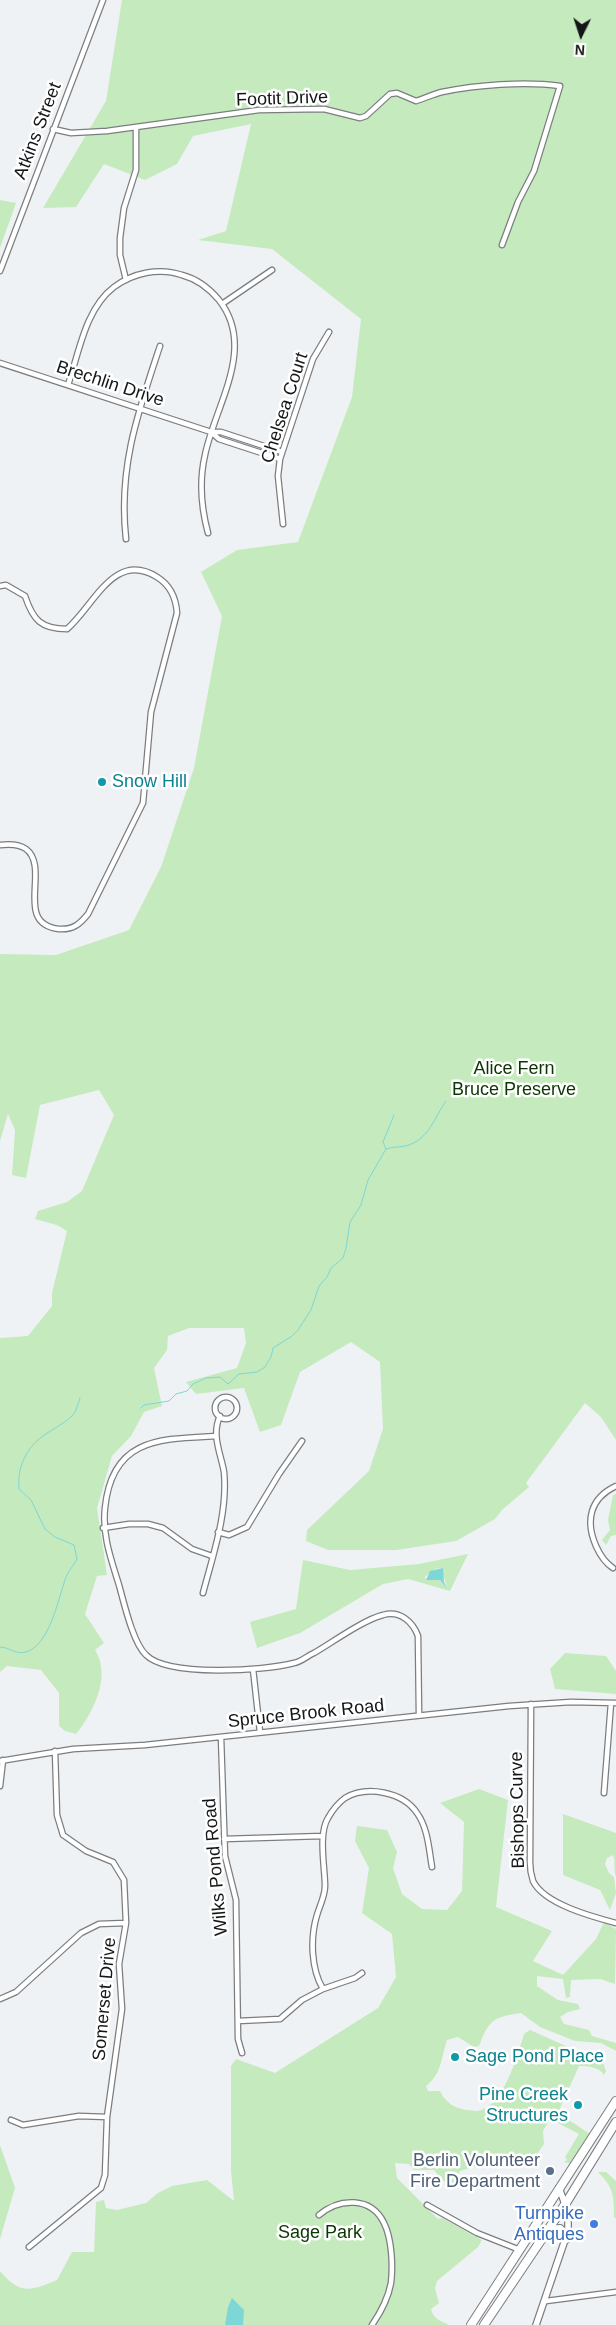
<!DOCTYPE html>
<html>
<head>
<meta charset="utf-8">
<style>
	body { margin:0 }
	#map { position:relative; width:616px; height:2325px; overflow:hidden; background:#eff2f5; font-family:Helvetica,sans-serif }
	canvas { display:block }
	.north { position:absolute; left:556px; top:10px; width:50px; height:50px; -webkit-text-stroke:4px #fff; paint-order:stroke; rotate:184deg; font-size:14px; font-weight:700; line-height:20px; text-align:center; color:#151617 }
	.north::after { content:''; display:block; margin:auto; width:18px; height:22px; background:#151617; clip-path:polygon(50% 0,100% 100%,50% 72%,0 100%) }
</style>
</head>
<body>
<div id="map">
<canvas width="616" height="2325"></canvas>
<div class="north">N</div>
</div>
<script>
const ctx = document.querySelector('canvas').getContext('2d');
ctx.lineJoin = 'round';
function fillPath(path, color) { ctx.fillStyle = color; ctx.fill(path, 'evenodd'); }
function strokePath(path, color, width, dash) { ctx.strokeStyle = color; ctx.lineWidth = width; ctx.lineCap = dash ? 'butt' : 'round'; ctx.setLineDash(dash || []); ctx.stroke(path); }
function drawText(font, color, halo, rows, align = 'center') {
  ctx.font = font + ' Helvetica,sans-serif'; ctx.lineWidth = 5; ctx.setLineDash([]); ctx.textBaseline = 'middle'; ctx.strokeStyle = halo; ctx.fillStyle = color; for (const [text, x, y, turn = 0] of rows) {
    ctx.save(); ctx.translate(x, y); ctx.rotate((+turn || 0) * Math.PI / 180); ctx.textAlign = isNaN(turn) ? turn : align; if (halo) ctx.strokeText(text, 0, 0); ctx.fillText(text, 0, 0); ctx.restore();
  }
}
const green = new Path2D(`
	M122 0H616V1440L601 1417 585 1403 526 1483 529 1487 502 1510 495 1519 456 1541 396 1550H328L306 1541 307 1530 369 1471 383 1429 380 1362 351 1342 300 1372 281 1425 260 1432 244 1388 196 1394 186 1382 237 1368 246 1343 244 1328H189L168 1336 167 1350 154 1368 162 1406 144 1412 131 1436 112 1456 97 1508 107 1575 97 1576 85 1614 104 1643 95 1650C112 1676 93 1713 76 1734L65 1731 59 1726V1693L41 1670 7 1666 0 1672V1338L28 1336 52 1306V1293L67 1231 57 1225 35 1219 38 1211 67 1202 82 1191 114 1115 99 1090 40 1105 26 1178 12 1175 15 1130 8 1114 0 1141V954L56 955 129 930 161 867 194 768 222 616 201 572 237 550 298 542 352 397 361 319 272 249 198 240 226 231 251 124 193 136 177 164 145 180 104 164 76 207 43 208 106 101Z
	M0 200 16 203 0 248Z
	M616 1494V1535L611 1536 606 1545 602 1540 610 1530 608 1520 613 1495Z
	M468 1554 450 1591 408 1579 383 1584 300 1633 257 1648 250 1622 296 1609 303 1560 350 1570 419 1564ZM441 1568 447 1587 440 1580H426L425 1577 435 1569Z
	M565 1653 606 1656 616 1671V1694L555 1689 550 1669Z
	M479 1789 508 1800 496 1907 552 1931 533 1961 563 1975 596 1939 604 1922 616 1929 615 1984 600 1979 571 1980 570 1997 566 1998 563 1979 537 1976V1986L558 2000 578 2004 580 2009 568 2012 560 2017 564 2024 589 2030 592 2036 616 2043V2051L601 2043 575 2041 540 2027 521 2013C493 2017 489 2020 479 2046L474 2047 458 2037 447 2040C441 2058 442 2074 426 2086L428 2091H440C445 2102 454 2108 466 2110 469 2110 474 2111 478 2111 504 2106 517 2056 524 2034L530 2030 566 2046 572 2053 598 2057 602 2059 606 2071 604 2075C599 2067 588 2066 579 2066L558 2113 590 2134 571 2164 564 2162 567 2160 565 2157 579 2134 550 2119 543 2131 544 2144 528 2167 497 2165 494 2161 460 2171 452 2185 442 2180 434 2170H414L409 2164 395 2163 397 2178 438 2219 442 2218 482 2240 478 2247 437 2281 435 2288 439 2303 431 2309C434 2320 440 2320 449 2325H0V2271C20 2295 31 2291 57 2280L72 2252H94L96 2202 104 2200 106 2208 117 2210 146 2203 158 2193 172 2186 207 2180 234 2201 231 2171V2066L236 2059 275 2073 378 2008 396 1977 392 1934 362 1913 369 1868 355 1841 357 1826 387 1830 397 1852 393 1868 402 1894 422 1909 447 1910 462 1891 464 1822 440 1803Z
	M563 1814 616 1833V1877C613 1870 616 1862 613 1855L607 1858 605 1864 609 1873 614 1877 616 1893 610 1910 600 1890 563 1875Z
	M0 2145 15 2188 0 2239Z
	M598 2172H606L616 2181V2218H614C614 2196 614 2188 598 2172Z`);
const water = new Path2D(`
	M443 1568 444 1582 447 1588 440 1580H426L430 1571Z
	M232 2298 244 2310 243 2325H225L228 2307Z`);
const stream = new Path2D(`
	M386 1149C393 1146 401 1148 409 1145 430 1137 434 1118 446 1101
	M141 1408 144 1405 169 1401 176 1394 187 1391 193 1384 206 1378 220 1377 228 1384 239 1374 257 1372 265 1367 271 1357 273 1348 292 1336 298 1330 311 1310 319 1286 327 1277 331 1268 343 1258 346 1248 350 1222 361 1205 368 1180 386 1149 383 1142 394 1115
	M0 1647C9 1647 16 1655 26 1652 48 1646 58 1602 64 1583 66 1574 73 1566 77 1559L74 1545 55 1537 45 1529 31 1500 19 1489C17 1468 26 1448 43 1436 52 1429 64 1424 72 1416 76 1412 78 1404 80 1398`);
const street = new Path2D(`
	M53 129 71 133 107 131 259 110 324 109 360 118 366 116 390 94 397 93 416 101C425 98 434 94 442 92 476 85 525 81 560 86L534 171 518 202 502 245
	M0 271 103 0
	M126 280 120 255V238L124 208 136 170V127
	M222 304 272 270
	M0 363 211 432H221L282 452
	M68 385C79 353 85 309 114 287 133 273 159 267 182 275 197 279 209 288 219 300 257 348 215 405 205 455 199 481 201 507 208 533
	M211 432 219 439 280 459
	M283 524 278 476 280 459 313 359 329 332
	M126 539C118 468 138 412 160 346
	M0 586 6 585 25 596C33 620 41 629 67 629 94 606 114 550 157 577 170 585 176 598 177 613L151 712 143 803 88 914C80 924 73 930 59 929 13 924 51 868 26 849 19 844 8 844 0 845
	M215 1408a11 11 0 1 1 22 0a11 11 0 1 1-22 0Z
	M216 1436C159 1439 112 1438 105 1508 102 1535 111 1559 119 1585 124 1603 133 1643 146 1655 168 1677 264 1671 294 1663 301 1662 307 1656 314 1653 333 1642 363 1620 383 1615 400 1610 413 1622 418 1636L419 1715
	M103 1528 129 1524H148L163 1528 192 1549 212 1556
	M218 1532 229 1535 247 1527 279 1474 302 1441
	M613 1568C604 1562 600 1555 596 1546 585 1521 590 1498 616 1486
	M203 1593C213 1555 228 1512 224 1472 221 1454 211 1435 220 1416
	M253 1669 260 1732
	M531 1704 530 1862C530 1868 531 1875 533 1881 544 1904 593 1917 616 1923
	M221 1737 225 1856 236 1900 238 2039 242 2053
	M0 1761 73 1749 145 1745 509 1706 571 1702 616 1703
	M0 1786 3 1760
	M604 1793 611 1703
	M224 1839 323 1836
	M323 1989C311 1969 310 1938 317 1915 320 1905 325 1896 325 1886 325 1868 318 1834 328 1818 332 1811 338 1803 345 1798 367 1785 403 1792 417 1813 428 1828 429 1850 432 1867
	M0 1999 16 1992 81 1933 99 1924 126 1923
	M238 2021 280 2019 302 2000 323 1989 355 1978 362 1973
	M11 2120 23 2125 79 2116 107 2117
	M427 2205 477 2233 520 2250
	M319 2215C339 2198 371 2196 384 2223 392 2239 393 2266 391 2283 388 2299 381 2312 372 2325
	M29 2247 101 2188 105 2175 107 2117 122 2009 119 1964 126 1923 124 1880 113 1862 86 1851 63 1835 57 1815 55 1751
	M546 2301 616 2292`);
const secondary = new Path2D(`
	M536 2325 568 2231V2212L559 2188`);
const highway = new Path2D(`
	M548 2230 560 2229 566 2239
	M471 2325 616 2101
	M484 2325 566 2203 616 2122`);
const markers = [
	[102,782,5,"#0f9aa8"],
	[455,2057,5,"#0f9aa8"],
	[578,2105,5,"#0f9aa8"],
	[550,2171,5,"#5c6f8a"],
	[594,2224,5,"#3f7fe0"]
];
const streetNames = [
	["Footit Drive",282,99,-2],
	["Atkins Street",38,131,-69],
	["Brechlin Drive",110,384,18],
	["Chelsea Court",285,408,-72],
	["Spruce Brook Road",306,1714,-6],
	["Bishops Curve",518,1810,-91],
	["Wilks Pond Road",216,1867,-95],
	["Somerset Drive",105,1999,-85]
];
const cultureNames = [
	["Snow Hill",112,782],
	["Sage Pond Place",465,2057],
	["Pine Creek",568,2095,"right"],
	["Structures",568,2116,"right"]
];
const parkNames = [
	["Alice Fern",514,1069],
	["Bruce Preserve",514,1090],
	["Sage Park",320,2233]
];
const serviceNames = [
	["Berlin Volunteer",540,2161],
	["Fire Department",540,2182]
];
const shopNames = [
	["Turnpike",584,2214],
	["Antiques",584,2235]
];
fillPath(green, '#c5eabd');
fillPath(water, '#7dd7d7');
strokePath(stream, '#7dd7d7', 1);
strokePath(street, '#7b7e80', 7);
strokePath(secondary, '#7b7e80', 8);
strokePath(highway, '#7b7e80', 10);
strokePath(street, '#fff', 4.5);
strokePath(secondary, '#fff', 5.5);
strokePath(highway, '#fff', 8);
for (const [x, y, r, color] of markers) { const dot = new Path2D(); dot.arc(x, y, r, 0, 2 * Math.PI); ctx.fillStyle = color; ctx.fill(dot); strokePath(dot, '#fff', 2); }
drawText('18px', '#151617', '#fff', streetNames);
drawText('18px', '#0d838f', '#fff', cultureNames, 'left');
drawText('18px', '#0a3601', '#fff', parkNames);
drawText('18px', '#4e5e75', '#fff', serviceNames, 'right');
drawText('18px', '#366cbe', '#fff', shopNames, 'right');
</script>
</body>
</html>
